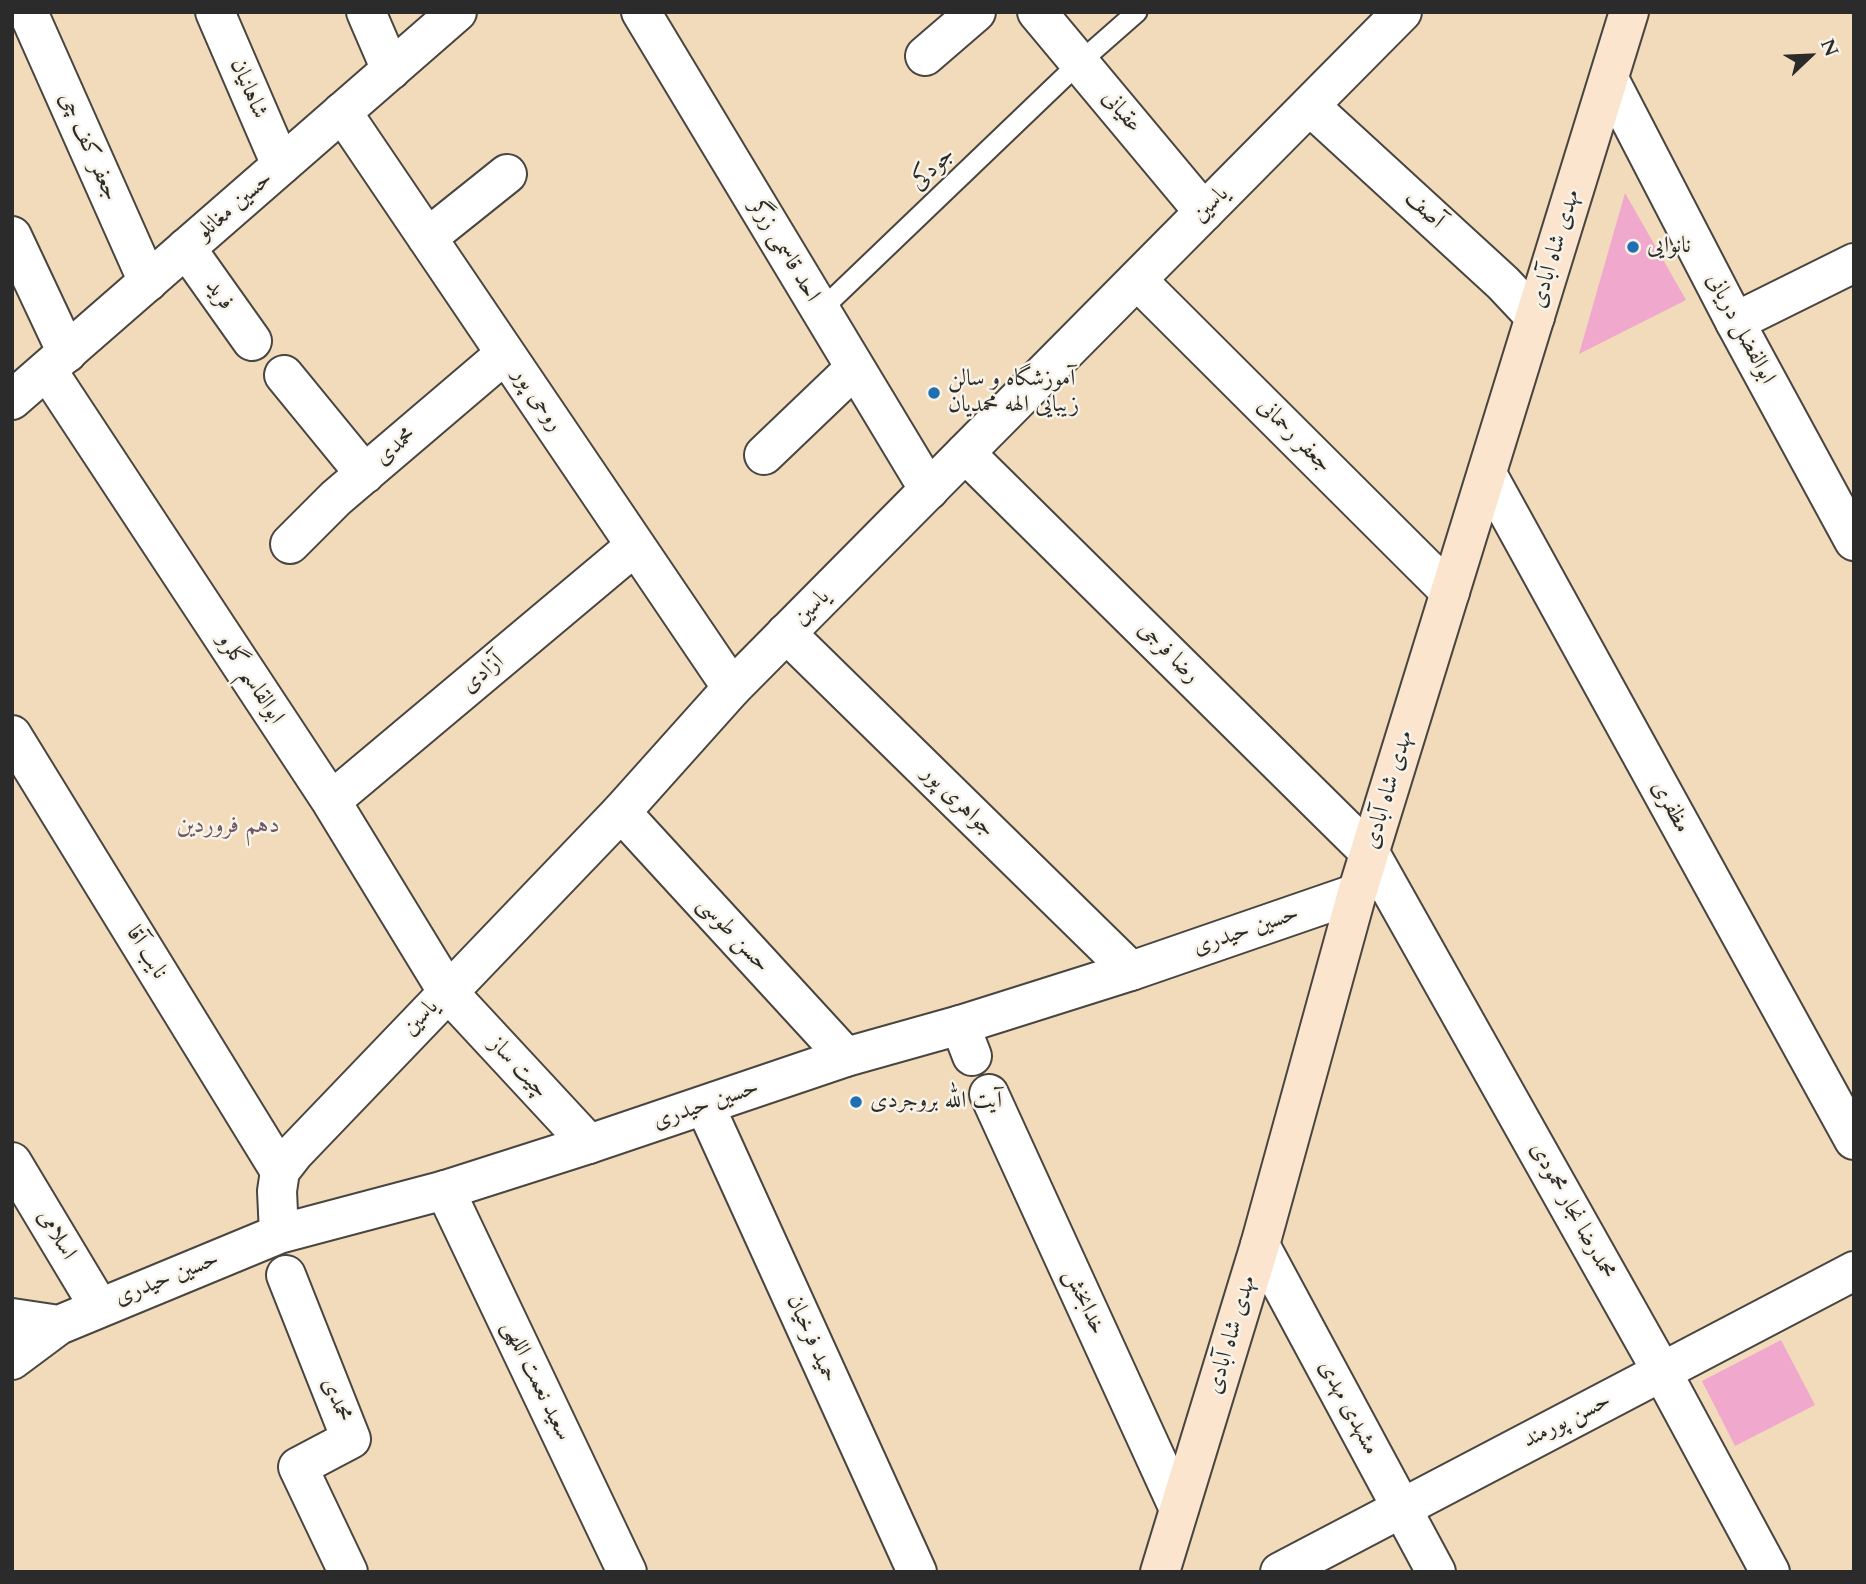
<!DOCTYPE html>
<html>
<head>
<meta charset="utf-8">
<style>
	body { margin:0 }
	#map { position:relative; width:1866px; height:1584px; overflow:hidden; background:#f1dbba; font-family:Cardo,serif }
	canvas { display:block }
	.frame { position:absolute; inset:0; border:14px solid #2b2b2b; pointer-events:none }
	.north { position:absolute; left:1775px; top:21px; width:70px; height:70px; -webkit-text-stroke:5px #f7f3e8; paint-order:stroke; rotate:67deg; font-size:19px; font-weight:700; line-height:28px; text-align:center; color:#2b2b2b }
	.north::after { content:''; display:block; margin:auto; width:24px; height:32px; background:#2b2b2b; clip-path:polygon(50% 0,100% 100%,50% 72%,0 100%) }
</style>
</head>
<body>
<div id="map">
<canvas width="1866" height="1584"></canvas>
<div class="frame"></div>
<div class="north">N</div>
</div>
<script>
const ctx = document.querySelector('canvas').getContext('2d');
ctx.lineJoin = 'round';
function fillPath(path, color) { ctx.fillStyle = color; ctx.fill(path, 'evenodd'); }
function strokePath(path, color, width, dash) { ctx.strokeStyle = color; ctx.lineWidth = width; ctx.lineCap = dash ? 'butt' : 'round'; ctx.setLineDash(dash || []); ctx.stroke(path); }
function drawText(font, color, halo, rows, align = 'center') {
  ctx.font = font + ' Cardo,Amiri,serif'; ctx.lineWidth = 5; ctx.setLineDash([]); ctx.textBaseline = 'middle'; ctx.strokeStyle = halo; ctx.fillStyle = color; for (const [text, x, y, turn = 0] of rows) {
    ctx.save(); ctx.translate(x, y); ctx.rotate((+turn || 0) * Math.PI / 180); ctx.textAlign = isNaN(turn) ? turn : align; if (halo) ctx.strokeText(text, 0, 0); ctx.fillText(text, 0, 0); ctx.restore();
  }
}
const building = new Path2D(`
	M1625 193 1686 300 1579 354Z
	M1781 1340 1815 1405 1735 1446 1702 1381Z`);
const service = new Path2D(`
	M821 310 1079 63 1137 12`);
const minor = new Path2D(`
	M28 12 148 282
	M215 12 281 165
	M366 12 391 70
	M641 12 929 490
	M1037 12 1204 212
	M925 56 976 12
	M1609 79 1735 322 1854 541
	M1310 106 1503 283 1535 317
	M342 112 732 688
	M12 236 67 353
	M427 238 507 174
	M186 248 252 341
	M1137 280 1450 592
	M47 370 331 801 447 991 589 1144
	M284 375 365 474
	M965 453 1370 853
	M764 455 855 368
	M1487 474 1854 1140
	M290 544 336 498 505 354
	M786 633 1131 971
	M12 735 280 1171
	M331 801 635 546
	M621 812 846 1057
	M960 1025 972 1056
	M989 1094 1179 1509
	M705 1106 917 1572
	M12 1162 99 1307
	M445 1190 627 1572
	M1260 1245 1436 1572
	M286 1275 351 1439 298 1467 348 1572`);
const tertiary = new Path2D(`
	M1735 322 1854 263
	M12 400 457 12
	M1370 853 1662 1372 1770 1572
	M279 1234 277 1191 280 1171 294 1153 621 812 732 688 1402 12
	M12 1318 59 1325
	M12 1360 59 1325 279 1234 445 1190 589 1144 846 1057 960 1025 1131 971 1357 893
	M1280 1572 1854 1271`);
const secondary = new Path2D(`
	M1160 1572 1260 1245 1357 893 1629 12`);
const markers = [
	[1633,247,7,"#1f6fb2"],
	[934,393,7,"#1f6fb2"],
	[856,1102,7,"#1f6fb2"]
];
const streetNames = [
	["شاهانیان",248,89,67],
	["عقیانی",1121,112,50],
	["جعفر کف چی",88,147,66],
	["جودکی",933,169,-44],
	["یاسین",1211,205,-45],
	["حسین مغانلو",235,206,-41],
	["آصف",1424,210,43],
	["مهدی شاه آبادی",1556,249,-73],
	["احد قاسمی زرگر",784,251,59],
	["فرید",219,295,55],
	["ابوالفضل دریانی",1740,329,62],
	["روحی پور",537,400,56],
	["جعفر رحمانی",1294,436,45],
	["محمدی",396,447,-40],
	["یاسین",812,608,-45],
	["رضا فرجی",1168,653,45],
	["آزادی",483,674,-40],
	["ابوالقاسم گلرو",250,679,57],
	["مهدی شاه آبادی",1389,790,-73],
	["جواهری پور",958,802,44],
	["مظفری",1670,807,61],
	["حسین حیدری",1246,931,-19],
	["حسن طوسی",733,935,47],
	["نایب آقا",146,953,58],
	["یاسین",421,1018,-46],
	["چیت ساز",518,1068,47],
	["حسین حیدری",706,1105,-19],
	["محمدرضا نجار محمودی",1572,1211,61],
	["اسلامی",56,1235,59],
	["حسین حیدری",167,1279,-22],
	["خدابخش",1084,1302,65],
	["مهدی شاه آبادی",1232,1335,-73],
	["حمید فرخیان",811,1339,66],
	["سعید نعمت اللهی",536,1381,64],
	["محمدی",336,1400,68],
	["مشهدی مهدی",1348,1408,62],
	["حسن پورمند",1567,1421,-27]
];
const poiNames = [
	["نانوایی",1647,247],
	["آموزشگاه و سالن",948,380],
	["زیبایی الهه محمدیان",948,406],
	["آیت الله بروجردی",870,1102]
];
const neighbourhoodNames = [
	["دهم فروردین",228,826]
];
fillPath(building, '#f0a8cd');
strokePath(service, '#494540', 23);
strokePath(minor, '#494540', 42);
strokePath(tertiary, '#494540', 42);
strokePath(secondary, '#494540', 42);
strokePath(service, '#fff', 19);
strokePath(minor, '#fff', 38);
strokePath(tertiary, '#fff', 38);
strokePath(secondary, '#fce5cf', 38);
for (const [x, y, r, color] of markers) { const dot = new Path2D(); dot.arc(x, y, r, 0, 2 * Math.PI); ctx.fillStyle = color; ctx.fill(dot); strokePath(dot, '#f7f3e8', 2.5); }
drawText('23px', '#2b2b2b', '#f7f3e8', streetNames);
drawText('23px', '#2b2b2b', '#f7f3e8', poiNames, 'left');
drawText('24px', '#705764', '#f7f3e8', neighbourhoodNames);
</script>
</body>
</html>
